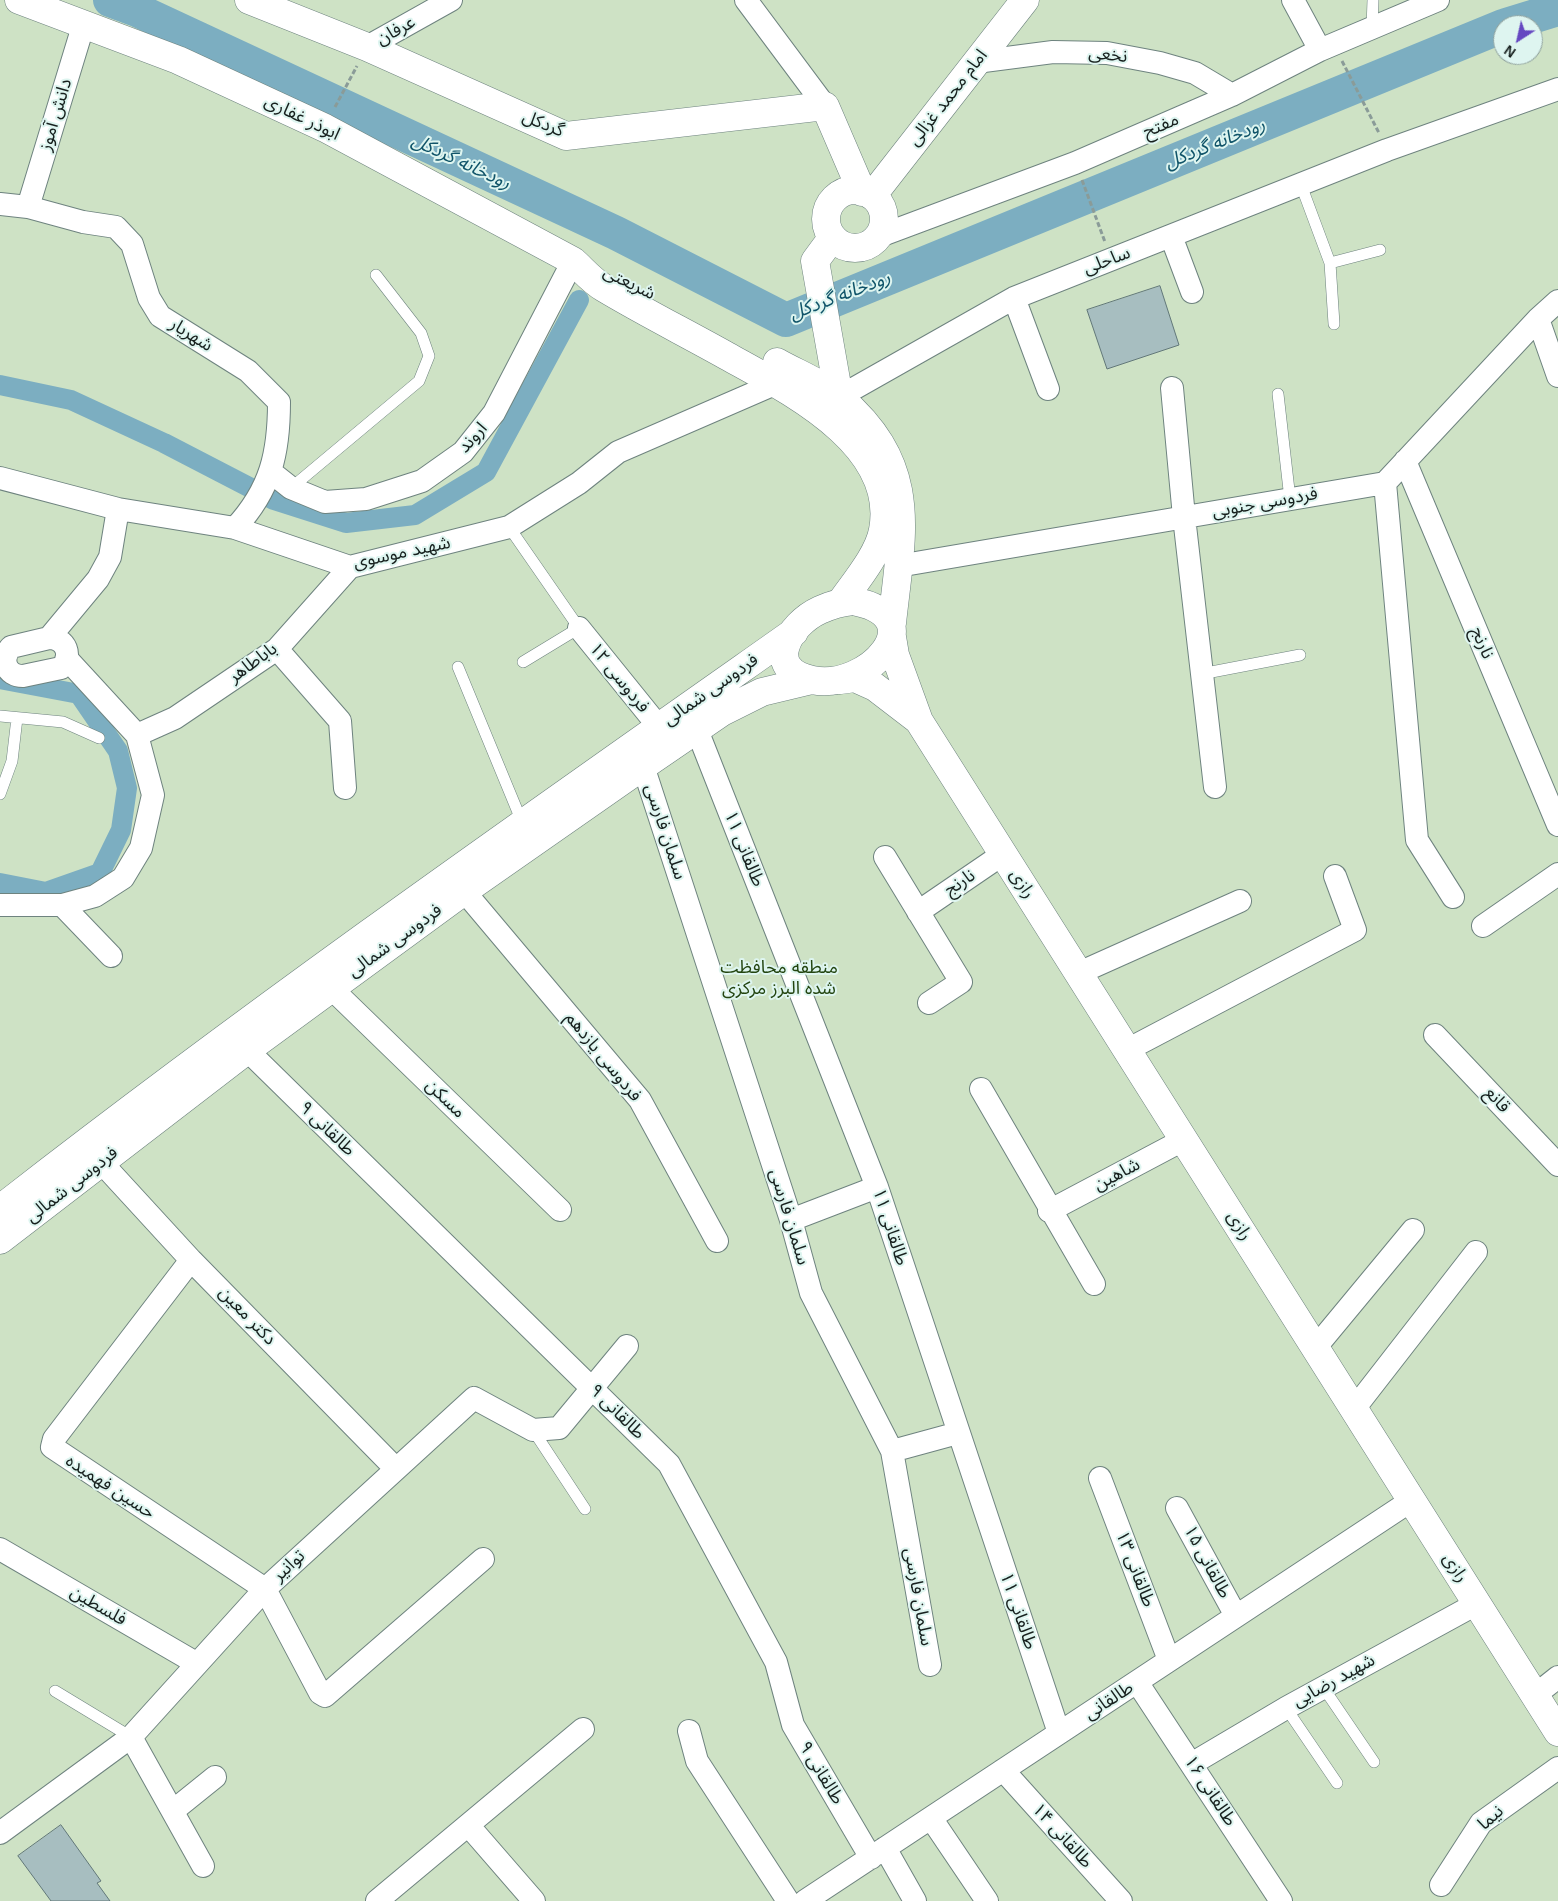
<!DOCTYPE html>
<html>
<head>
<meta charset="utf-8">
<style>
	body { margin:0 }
	#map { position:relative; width:1558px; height:1901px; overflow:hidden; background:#def5f0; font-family:Arial,sans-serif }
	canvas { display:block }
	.north { position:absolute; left:1493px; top:15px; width:50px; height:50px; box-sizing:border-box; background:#def5f0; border:1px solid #8ea09c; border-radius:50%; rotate:215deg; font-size:14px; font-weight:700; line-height:20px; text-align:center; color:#17201e }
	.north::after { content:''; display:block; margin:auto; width:18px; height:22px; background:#6548c1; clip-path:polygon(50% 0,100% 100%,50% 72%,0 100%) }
</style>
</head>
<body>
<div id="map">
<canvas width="1558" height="1901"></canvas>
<div class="north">N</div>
</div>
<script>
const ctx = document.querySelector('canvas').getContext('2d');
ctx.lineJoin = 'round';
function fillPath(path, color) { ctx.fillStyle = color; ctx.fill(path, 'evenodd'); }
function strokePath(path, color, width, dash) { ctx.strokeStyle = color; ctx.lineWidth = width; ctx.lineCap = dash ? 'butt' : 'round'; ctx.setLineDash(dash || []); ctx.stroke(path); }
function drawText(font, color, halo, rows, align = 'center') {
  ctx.font = font + ' Arial,"Noto Sans Arabic",sans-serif'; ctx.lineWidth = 4; ctx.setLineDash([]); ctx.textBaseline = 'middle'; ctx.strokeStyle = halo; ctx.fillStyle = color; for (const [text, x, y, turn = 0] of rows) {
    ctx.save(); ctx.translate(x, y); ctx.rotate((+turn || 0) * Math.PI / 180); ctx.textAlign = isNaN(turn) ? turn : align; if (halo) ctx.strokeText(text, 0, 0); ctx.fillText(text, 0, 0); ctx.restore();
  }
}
const green = new Path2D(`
	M0 0H1558V1901H0ZM1503 25H1533V55H1503Z`);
const canal = new Path2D(`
	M0 385 71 400 164 443 274 500 346 523 415 515 486 472 579 300
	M0 679 79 694 118 751 127 788 121 830 100 873 46 892 0 883`);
const river = new Path2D(`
	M110 0 137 10 616 233 786 320 1503 26
	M1506 25 1558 9`);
const building = new Path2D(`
	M1160 286 1179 345 1107 369 1087 310Z
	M61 1825 101 1881 97 1883 110 1901H51L18 1856Z`);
const path = new Path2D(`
	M1342 61 1379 133
	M335 107 357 66
	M1082 180 1105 242`);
const lane = new Path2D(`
	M1372 28 1373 0
	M1301 185 1330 263 1334 324
	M1330 263 1380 250
	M1278 394 1290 499
	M291 488 419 381 429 356 421 333 376 275
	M509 527 579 628 523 662
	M458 667 522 822
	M1201 674 1300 655
	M0 716 63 722 99 738
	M0 794 12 761 17 718
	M533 1430 585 1509
	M1323 1687 1374 1762
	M55 1691 131 1737
	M1286 1708 1337 1783`);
const street = new Path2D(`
	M746 0 825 106
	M1293 0 1320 50
	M367 47 451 0
	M976 62 1053 52 1107 53 1160 63 1195 73 1232 95
	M0 204 28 207 83 222 116 227 132 244 149 298 160 316 248 371 279 402C279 453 271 489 235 528
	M28 207 84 23
	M1171 236 1192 292
	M877 237 1075 163 1232 95 1320 50 1438 0
	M1014 298 1048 389
	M1538 319 1558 376
	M1172 388 1184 517 1215 787
	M839 397 1014 298 1387 150 1558 89
	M1405 461 1558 825
	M272 473 291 488 325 502 366 499 422 481 463 452 494 413 573 261
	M0 478 118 509 235 528 350 567 509 527 579 483 618 452 777 383
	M1385 483 1417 840 1453 897
	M898 566 1385 483 1538 319 1558 301
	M579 628 659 727
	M49 638C66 638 73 656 61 668L23 676C6 676 0 659 11 647Z
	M49 638 98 579 110 557 118 509
	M277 649 340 721 345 788
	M697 730 877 1187 1059 1733
	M137 735 175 718 277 649 350 567
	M643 766 791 1220 811 1293 892 1451 930 1665
	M885 857 961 982 929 1003
	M464 891 640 1100 717 1241
	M0 905H62L95 896 123 878 141 848 153 795 137 735 67 659
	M62 905 111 956
	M918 912 1003 854
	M1483 926 1558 874
	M1079 973 1240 901
	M331 988 560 1210
	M1435 1035 1558 1165
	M247 1050 669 1464 776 1662 793 1725 871 1858
	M1125 1051 1355 930 1335 876
	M981 1089 1094 1284
	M90 1150 191 1260 395 1468
	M1049 1211 1185 1139
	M791 1220 877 1187
	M191 1260 54 1439 52 1447 265 1589 320 1693 325 1696 483 1559
	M1316 1347 1413 1230
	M1354 1409 1476 1252
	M892 1451 958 1433
	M1100 1478 1169 1660
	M1177 1508 1236 1616
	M0 1549 196 1663
	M1137 1682 1281 1901
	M1534 1696 1558 1677
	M689 1731 697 1761 788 1901
	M131 1737 203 1866
	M1193 1763 1286 1708 1478 1603
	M1003 1770 1121 1901
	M174 1810 215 1777
	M931 1818 987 1901
	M468 1825 534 1901
	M0 1833 131 1737 265 1589 474 1398 533 1430 559 1428 627 1346
	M885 1848 915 1901
	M1441 1885 1481 1823 1558 1768
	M377 1901 583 1729
	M805 1901 1412 1500`);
const secondary = new Path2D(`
	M19 0 178 60 325 128 573 261C583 270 592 281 604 288 644 312 686 333 727 356 788 390 899 444 883 530 879 554 855 582 841 602
	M249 0 367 47 566 136 825 106 862 192
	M826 219a29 29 0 1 1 58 0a29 29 0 1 1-58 0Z
	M872 196 1025 0
	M832 238 815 261 839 397
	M777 362C796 373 824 384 840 398 920 467 902 530 892 623
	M853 601C937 617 867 692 812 680 762 669 789 624 820 610 831 605 842 602 853 601Z
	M892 637 895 655 919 721 1558 1732
	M840 680 855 678 875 687 918 720
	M0 1209C258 1008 527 820 794 632
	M0 1240 247 1050 464 891 643 766 722 712 762 692 812 680`);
const streetNames = [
	["عرفان",396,31,-29],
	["نخعی",1108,55,6],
	["امام محمد غزالی",948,98,-52],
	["دانش آموز",56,115,-73],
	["ابوذر غفاری",302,118,26],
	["گردکل",543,124,22],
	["مفتح",1161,126,-23],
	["ساحلی",1107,261,-21],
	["شریعتی",629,283,26],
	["شهریار",191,335,32],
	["اروند",473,438,-48],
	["فردوسی جنوبی",1265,503,-10],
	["شهید موسوی",402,553,-12],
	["نارنج",1482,643,67],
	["باباطاهر",253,663,-36],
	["فردوسی ۱۲",619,678,51],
	["فردوسی شمالی",711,690,-35],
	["سلمان فارسی",665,832,72],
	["طالقانی ۱۱",744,849,68],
	["نارنج",960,883,-34],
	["رازی",1022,884,57],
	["فردوسی شمالی",395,941,-36],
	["فردوسی یازدهم",603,1057,51],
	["مسکن",445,1099,44],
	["قانع",1497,1100,47],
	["طالقانی ۹",327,1129,44],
	["شاهین",1117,1175,-28],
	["فردوسی شمالی",72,1185,-38],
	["سلمان فارسی",789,1217,73],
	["رازی",1239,1226,58],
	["طالقانی ۱۱",890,1227,72],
	["دکتر معین",247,1316,46],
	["طالقانی ۹",617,1412,45],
	["حسین فهمیده",110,1487,33],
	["طالقانی ۱۵",1207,1562,62],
	["توانیر",289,1566,-43],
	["رازی",1455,1568,57],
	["طالقانی ۱۳",1135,1569,69],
	["سلمان فارسی",918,1597,80],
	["فلسطین",98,1606,30],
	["طالقانی ۱۱",1018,1611,71],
	["شهید رضایی",1334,1681,-29],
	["طالقانی",1109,1701,-33],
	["طالقانی ۹",821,1773,59],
	["طالقانی ۱۶",1210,1791,57],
	["نیما",1491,1818,-42],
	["طالقانی ۱۴",1062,1836,48]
];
const parkNames = [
	["منطقه محافظت",779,968],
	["شده البرز مرکزی",779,989]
];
const waterNames = [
	["رودخانه گردکل",1215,144,-22],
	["رودخانه گردکل",461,162,25],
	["رودخانه گردکل",840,296,-21]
];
fillPath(green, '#cee2c5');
strokePath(canal, '#7caec1', 20);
strokePath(river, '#7caec1', 34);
fillPath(building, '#a7bec0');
strokePath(building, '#627879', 1);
strokePath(lane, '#6e837f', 12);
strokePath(street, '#6e837f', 24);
strokePath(secondary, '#6e837f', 29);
strokePath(path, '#8a9b98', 3, [5, 2.5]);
strokePath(lane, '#fff', 11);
strokePath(street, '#fff', 22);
strokePath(secondary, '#fff', 28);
drawText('18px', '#17201e', '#def5f0', streetNames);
drawText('18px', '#234510', '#def5f0', parkNames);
drawText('italic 19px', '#105469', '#def5f0', waterNames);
</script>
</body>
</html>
